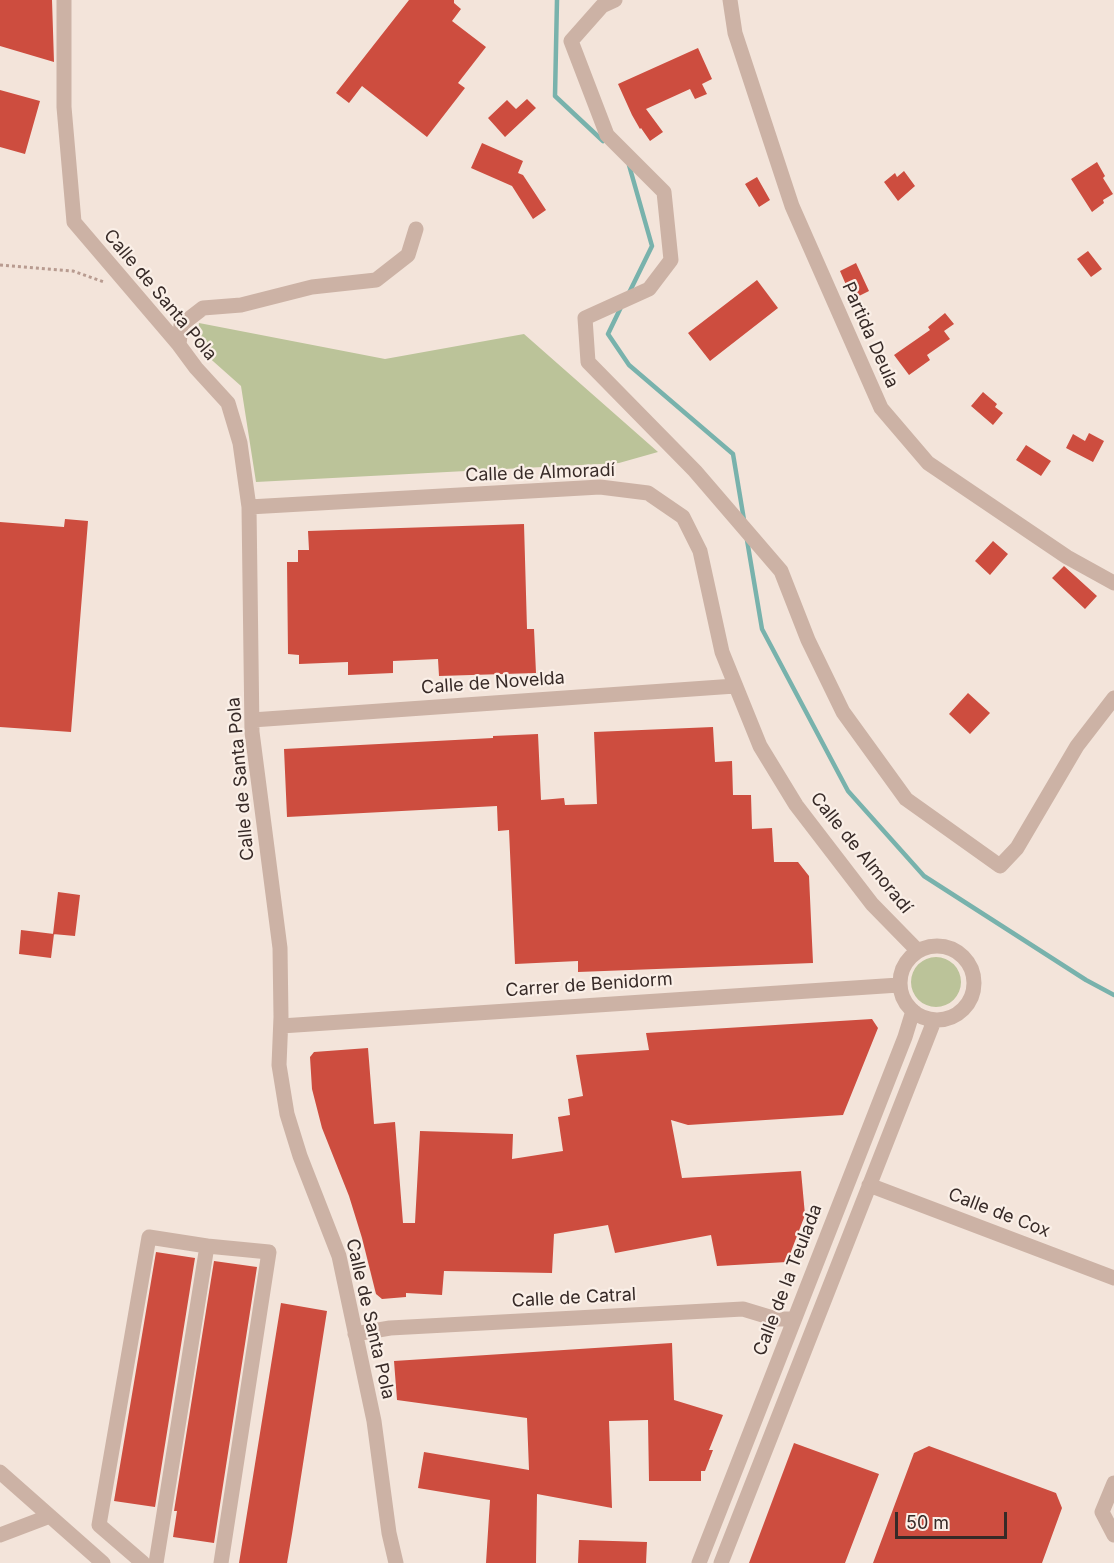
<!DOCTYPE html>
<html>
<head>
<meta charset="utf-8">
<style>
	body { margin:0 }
	#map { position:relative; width:1114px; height:1563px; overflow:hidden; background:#f3e4da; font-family:Inter,sans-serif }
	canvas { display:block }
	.scale { position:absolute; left:895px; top:1512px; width:112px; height:27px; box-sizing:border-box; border:3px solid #372a27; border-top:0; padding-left:8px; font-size:18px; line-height:21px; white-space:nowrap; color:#372a27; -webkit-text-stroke:4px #faefe7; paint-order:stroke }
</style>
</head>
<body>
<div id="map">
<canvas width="1114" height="1563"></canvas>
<div class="scale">50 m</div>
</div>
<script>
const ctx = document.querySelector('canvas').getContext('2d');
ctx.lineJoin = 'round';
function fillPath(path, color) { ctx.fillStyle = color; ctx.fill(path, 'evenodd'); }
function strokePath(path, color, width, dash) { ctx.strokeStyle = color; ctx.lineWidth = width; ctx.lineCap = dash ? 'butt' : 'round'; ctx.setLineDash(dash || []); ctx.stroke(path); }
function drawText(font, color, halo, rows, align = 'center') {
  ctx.font = font + ' Inter,sans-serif'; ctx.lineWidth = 4.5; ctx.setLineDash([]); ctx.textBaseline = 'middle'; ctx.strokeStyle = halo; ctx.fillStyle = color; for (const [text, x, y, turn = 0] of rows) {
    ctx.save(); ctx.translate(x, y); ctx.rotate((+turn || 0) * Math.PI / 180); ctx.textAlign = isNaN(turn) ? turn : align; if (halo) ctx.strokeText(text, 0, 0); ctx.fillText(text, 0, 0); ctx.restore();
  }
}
const green = new Path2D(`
	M199 323 385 359 524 334 658 452 619 463 256 482 241 386 196 346Z
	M911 982a25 25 0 1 1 50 0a25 25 0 1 1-50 0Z`);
const stream = new Path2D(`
	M557 0 555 96 603 141
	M628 295 652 246 629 165
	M622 305 608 334 629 365 733 454 744 520
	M747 540 762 629 848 791 924 876 1086 980 1114 995`);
const building = new Path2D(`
	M0 0H52L54 62 0 46Z
	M409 0H454V3L461 9 452 21 486 47 458 83 465 88 427 137 362 86 349 103 336 93Z
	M698 48 712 79 702 84 707 94 695 99 690 89 646 109 663 132 650 141 641 128 640 129 632 115 618 84Z
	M0 90 40 101 25 154 0 147Z
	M527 99 536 108 505 137 488 118 507 100 516 109Z
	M482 143 523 161 518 173 523 175 546 210 533 219 512 186 471 168Z
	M1097 162 1105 176 1103 178 1113 194 1103 200 1104 203 1092 212 1071 179Z
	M904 171 915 186 898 201 884 182 895 173 897 177Z
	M757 177 770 200 759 207 745 184Z
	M1088 251 1102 269 1091 277 1077 259Z
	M856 263 869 291 857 297 855 292 850 294 840 271Z
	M757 280 778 308 710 361 688 333Z
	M945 313 954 324 944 331 950 339 927 355 930 360 909 375 894 355 930 330 928 327Z
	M983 392 997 404 995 407 1003 413 993 425 971 406Z
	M1089 433 1104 441 1093 462 1066 448 1073 434 1085 441Z
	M1026 445 1051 461 1041 476 1016 460Z
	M65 519 88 521 71 732 0 727V522L64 527Z
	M524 524 527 629H534L536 673 439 676 438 659 393 661V673L348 675V662L299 664V655L288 654 287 562H298V550H309L308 531Z
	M993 541 1008 554 990 575 975 561Z
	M1064 566 1097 596 1085 609 1052 578Z
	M968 693 990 713 970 734 949 714Z
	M713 727 715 762 732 761 733 795H751L752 829 772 828 774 862H798L809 876 813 963 578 972V961L515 964 509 830 498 831 497 806 287 817 284 749 493 738V736L538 734 541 800 564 798 565 805 597 804 594 732Z
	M58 892 80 895 75 936 53 934Z
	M21 930 54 934 51 958 19 954Z
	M872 1019 878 1028 843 1115 688 1125 671 1120 682 1178 801 1171 805 1215 787 1262 717 1266 711 1235 615 1253 608 1225 554 1234 552 1273 444 1271 442 1295 406 1293V1297L382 1299 376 1294 362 1238 349 1196 322 1128 312 1089 310 1057 314 1052 368 1048 374 1124 395 1122 403 1223H415L420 1131 513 1134 512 1159 563 1151 558 1117 570 1115 568 1099 583 1096 576 1055 649 1050 646 1033Z
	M156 1252 195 1258 155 1507 114 1501Z
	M214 1261 257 1267 214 1543 173 1537 177 1511H174Z
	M281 1303 327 1311 292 1534 287 1563H239Z
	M672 1343 674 1400 723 1415 709 1450H713L705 1471H701V1481H649L648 1420 609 1421 612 1508 537 1494 536 1563H486L490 1500 418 1488 424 1452 529 1470 527 1418 397 1400 394 1361Z
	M794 1443 879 1474 845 1563H749Z
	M929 1446 1056 1493 1062 1508 1042 1563H873L914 1453Z
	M579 1540 647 1542 646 1563H578Z`);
const path = new Path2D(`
	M0 265 73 271 104 282`);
const minor = new Path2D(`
	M64 0V107L74 222 179 345 196 368 228 403 240 443 249 507 252 732 280 948 281 1017 279 1065 287 1114 300 1156 339 1256 374 1421 389 1533 396 1563
	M615 0 602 6 571 41 607 135 664 192 671 260 649 289 585 318 588 362 695 471 781 571 808 640 843 712 906 799 1000 866 1017 848 1077 746 1114 698
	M730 0 735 33 792 206 881 408 928 463 1067 557 1114 583
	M179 345 181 325 203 308 241 305 312 287 376 280 408 255 416 229
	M249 507 600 487 648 493 683 517 700 551 722 652 760 746 796 805 872 904 918 951
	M252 720 735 686
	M900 983a37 37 0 1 1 74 0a37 37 0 1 1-74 0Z
	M281 1026 899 985
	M869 1185 1114 1278
	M355 1334 390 1328 743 1309 776 1319H794
	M0 1472 103 1563
	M1114 1483 1102 1512 1114 1535
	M0 1535 50 1516
	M143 1563 99 1525 149 1237 207 1246 269 1252 221 1563
	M156 1563 207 1246
	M699 1563 905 1037 913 1011
	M721 1563 934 1021`);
const streetNames = [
	["Calle de Santa Pola",160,295,50],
	["Partida Deula",870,335,66],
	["Calle de Almoradí",540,473,-2],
	["Calle de Novelda",493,683,-4],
	["Calle de Santa Pola",241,779,-95],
	["Calle de Almoradí",861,853,51],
	["Carrer de Benidorm",589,985,-4],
	["Calle de Cox",999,1213,21],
	["Calle de la Teulada",788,1280,-69],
	["Calle de Catral",574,1298,-3],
	["Calle de Santa Pola",370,1319,77]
];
fillPath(green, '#bbc399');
strokePath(stream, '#78b2ac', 4.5);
fillPath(building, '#cd4d3f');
strokePath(path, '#b89b90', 3, [3, 3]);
strokePath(minor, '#ccb2a5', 15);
drawText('18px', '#372a27', '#faefe7', streetNames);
</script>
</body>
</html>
